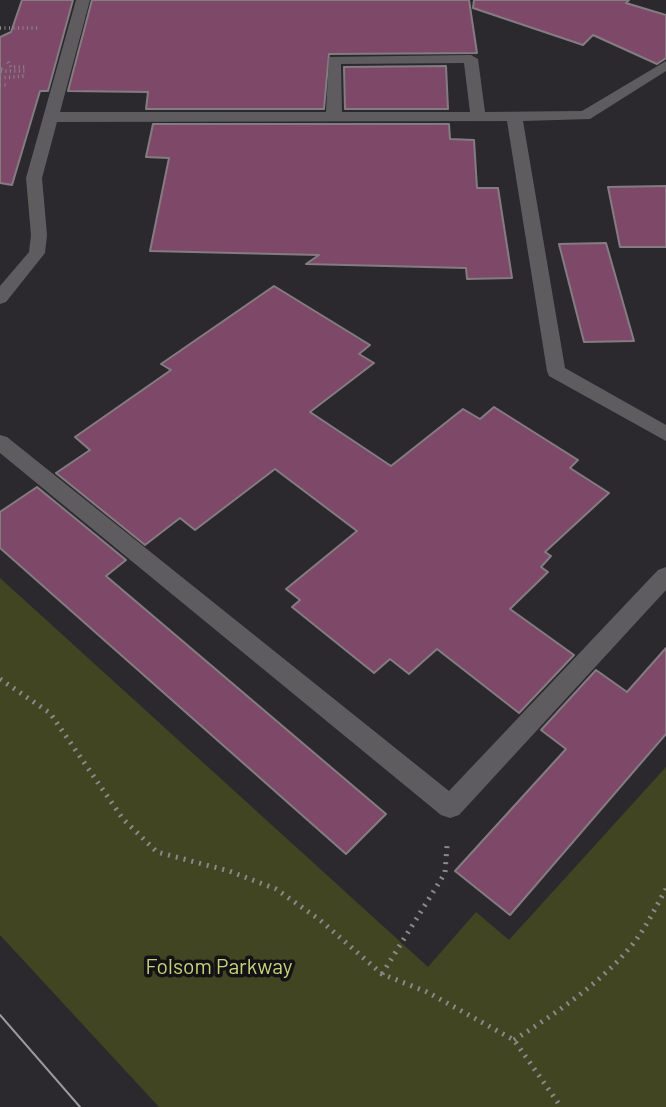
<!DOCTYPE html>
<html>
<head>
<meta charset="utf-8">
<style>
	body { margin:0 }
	canvas { display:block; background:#2b292e }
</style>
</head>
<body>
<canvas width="666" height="1107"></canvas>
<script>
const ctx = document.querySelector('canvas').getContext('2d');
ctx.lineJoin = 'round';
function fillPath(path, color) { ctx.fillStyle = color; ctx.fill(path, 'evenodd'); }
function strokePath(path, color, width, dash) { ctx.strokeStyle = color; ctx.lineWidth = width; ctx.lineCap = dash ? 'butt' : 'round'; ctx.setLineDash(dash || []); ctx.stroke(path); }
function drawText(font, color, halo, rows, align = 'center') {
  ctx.font = font + ' Barlow,sans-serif'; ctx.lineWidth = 7; ctx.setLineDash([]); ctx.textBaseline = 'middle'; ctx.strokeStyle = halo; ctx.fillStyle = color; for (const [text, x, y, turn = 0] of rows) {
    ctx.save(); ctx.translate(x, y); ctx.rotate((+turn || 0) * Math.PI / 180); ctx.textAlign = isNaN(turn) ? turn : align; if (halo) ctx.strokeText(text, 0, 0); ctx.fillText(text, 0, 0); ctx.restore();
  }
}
const green = new Path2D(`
	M0 578 428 967 476 912 509 940 666 767V1107H159L0 935Z`);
const building = new Path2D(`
	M22 0H73L48 91H40L12 185 0 183V37L11 32Z
	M92 0H469L477 53 329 54 324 109H146L148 92 68 91Z
	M474 0H629L626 3 666 15V58L657 64 593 35 583 45 473 8Z
	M446 66 448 109H345L344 67Z
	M153 124H449L450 139 474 140 477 188H498L512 278 467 279 466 268 306 264 319 255 150 251 169 158 146 157Z
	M666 186V247H620L608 187Z
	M606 243 634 341 584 342 559 244Z
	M274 286 370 345 359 354 374 363 310 412 391 466 463 409 480 419 494 407 578 460 570 468 609 493 545 552 551 556 541 567 548 572 510 609 574 655 519 713 437 649 409 674 390 659 374 673 292 607 300 600 286 589 357 531 275 469 195 530 180 518 145 545 56 473 90 450 75 437 171 370 161 364Z
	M37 487 126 560 106 576 386 814 346 854 0 548V512Z
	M666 648V734L510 915 455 871 566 749 541 730 596 670 627 692Z`);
const pathFar1 = new Path2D(`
	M0 28H38
	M8 62 11 67H27
	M2 68 0 71H25
	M0 78 24 76
	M0 85H9`);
const path = new Path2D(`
	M0 679 50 713 123 819 157 852 229 871 276 889 320 920 382 974 427 992 514 1040 561 1107
	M382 974 445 873 447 846
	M514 1040C556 1013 600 984 632 945 646 928 655 908 666 889`);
const lane = new Path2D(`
	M76 0H90L60 112H326L329 57 471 55 478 59 485 112 582 111 666 61V71L590 119 523 121 565 368 666 425V441L549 376 547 371 507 121 57 122 42 178 47 235 45 253 6 302 0 304V286L29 252 31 235 26 178ZM464 63 470 112H342L341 64Z
	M0 435 7 437 449 791 658 570 666 567V590L459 815 450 818 441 815 0 453Z`);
const tram = new Path2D(`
	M0 1015 80 1107`);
const nearParknames = [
	["Folsom Parkway",219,967]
];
fillPath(green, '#424521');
fillPath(building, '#7e4968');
strokePath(building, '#837c80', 2);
strokePath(pathFar1, '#8a888c', 3.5, [1, 3.5]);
strokePath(path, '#8a888c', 5, [2, 6]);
fillPath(lane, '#5e5c5e');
strokePath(tram, '#9c9a9f', 2);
drawText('21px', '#cad37a', '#131214', nearParknames);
</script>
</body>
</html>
